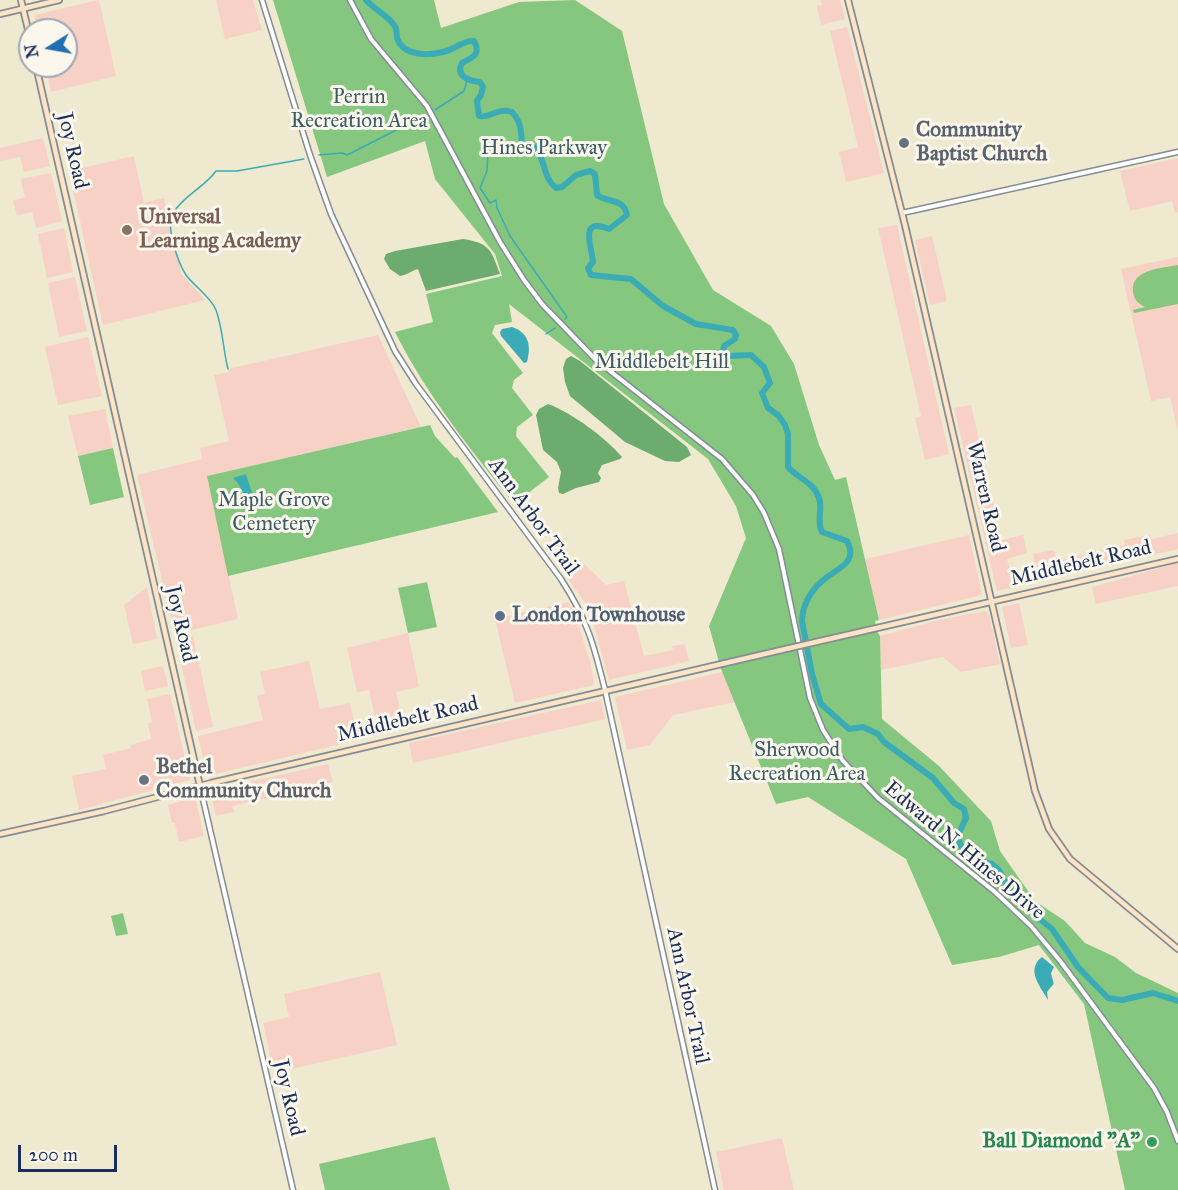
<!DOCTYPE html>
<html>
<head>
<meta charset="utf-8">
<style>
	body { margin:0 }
	#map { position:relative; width:1178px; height:1190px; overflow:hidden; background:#eee9cf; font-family:"IM FELL Great Primer",serif }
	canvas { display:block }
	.north { position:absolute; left:18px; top:18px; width:60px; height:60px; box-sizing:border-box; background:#fbf7ec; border:2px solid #a1a7b3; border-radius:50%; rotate:259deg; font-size:16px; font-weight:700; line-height:24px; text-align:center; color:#1b2f5e }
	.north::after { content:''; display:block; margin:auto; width:21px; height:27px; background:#1f6fb2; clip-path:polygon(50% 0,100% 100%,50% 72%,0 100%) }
	.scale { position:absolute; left:18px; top:1145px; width:99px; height:27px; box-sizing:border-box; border:3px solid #1b2f5e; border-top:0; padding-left:8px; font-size:18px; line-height:21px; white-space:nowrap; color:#1b2f5e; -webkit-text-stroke:4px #fbf7ec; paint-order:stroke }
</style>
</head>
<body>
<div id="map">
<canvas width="1178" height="1190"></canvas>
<div class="north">N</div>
<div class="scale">200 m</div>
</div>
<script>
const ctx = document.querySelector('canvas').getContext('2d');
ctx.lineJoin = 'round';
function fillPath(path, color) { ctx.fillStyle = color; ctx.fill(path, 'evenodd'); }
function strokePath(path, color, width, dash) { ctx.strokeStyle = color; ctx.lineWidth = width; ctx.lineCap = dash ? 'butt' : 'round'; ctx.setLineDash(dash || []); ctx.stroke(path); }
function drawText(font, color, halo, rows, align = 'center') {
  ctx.font = font + ' "IM FELL Great Primer",serif'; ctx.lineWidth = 6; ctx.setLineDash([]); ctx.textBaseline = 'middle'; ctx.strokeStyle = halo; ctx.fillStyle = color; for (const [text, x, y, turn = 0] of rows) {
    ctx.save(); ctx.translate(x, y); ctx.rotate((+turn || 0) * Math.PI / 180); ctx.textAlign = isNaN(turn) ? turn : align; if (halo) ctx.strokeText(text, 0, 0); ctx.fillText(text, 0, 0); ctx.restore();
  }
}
const built = new Path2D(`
	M99 0 116 76 51 92 46 66H66V30H38L34 15Z
	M216 0H253L262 30 225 39Z
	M821 0H840L845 19 821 25 817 6 822 5Z
	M847 27 884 173 846 182 839 152 858 147 830 31Z
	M43 138 50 166 24 172 20 157 0 161V148Z
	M134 156 144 203 164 198 181 273 205 300 103 325 69 171Z
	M1178 158V212L1175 213 1172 201 1130 211 1120 171Z
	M51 173 62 221 36 228 32 212 17 215 13 201 25 197 21 179Z
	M897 225 949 454 925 460 915 418 921 416 878 228Z
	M64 228 73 272 47 278 38 234Z
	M932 236 947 301 930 305 915 240Z
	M1178 257V431L1170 397 1151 401 1121 269Z
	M75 277 87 331 59 337 48 283Z
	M378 335 421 427 207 476 238 619 175 634 137 475 202 459 200 448 229 441 214 375 229 372 228 369Z
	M88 337 102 396 58 405 45 347Z
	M971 405 1002 540 1023 535 1027 553 1007 559 1011 574 1036 569 1033 554 1054 550 1056 561 1125 545 1124 540 1150 535 1152 539 1178 533V549L997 591 954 408Z
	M105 409 113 448 78 456 68 416Z
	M969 535 982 595 879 620 865 559Z
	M579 559 606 585 624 581 644 656 673 650 672 646 685 644 689 661 609 680 589 608 557 564Z
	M1178 563V586L1096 604 1092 587Z
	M147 587 157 639 133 644 124 605Z
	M568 602 574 611 591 665 594 685 515 703 495 619Z
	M1019 603 1028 645 1011 648 1002 607Z
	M985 611 989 615 1000 664 961 672 943 657 881 670 880 636 939 620Z
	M408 633 419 687 396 692 404 729 379 735 369 690 357 692 347 648Z
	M193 636 213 727 196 731 176 640Z
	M309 661 320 709 350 703 358 740 207 776 198 736 263 720 257 696 265 694 260 672Z
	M163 666 168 686 145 691 141 671Z
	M723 672 735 702 673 715 650 745 627 750 615 697Z
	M170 694 190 780 79 810 72 776 106 769 103 755 131 748V745L151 739 148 724 152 722 147 699Z
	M601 700 605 719 413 763 409 743Z
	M328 764 333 782 232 806 234 812 216 816 210 791Z
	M192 798 196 801 204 836 179 842 175 823H172L168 805Z
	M380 972 397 1045 274 1073 263 1023 289 1017 284 994Z
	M782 1138 794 1190H724L716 1152Z`);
const green = new Path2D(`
	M273 0H434L441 28 519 2 575 0 622 31 664 204 713 290 771 326 794 364 819 445 835 480 846 477 879 620 875 621 878 633 880 636 882 719 939 766 991 821 1000 851 1035 901 1065 921 1085 943 1115 957 1136 973 1178 993V1190H1125L1084 1004 1039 945 999 957 952 965 906 859 808 797 776 804 721 669 709 626 746 538 736 506 708 459 509 304 512 322 495 325 492 333 523 373 514 380 512 388 533 415 517 427 516 436 549 477 514 504C471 450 426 394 395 332L433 322 426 294 502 276 495 254 435 179 425 141 327 177Z
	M1178 265V304L1134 313 1133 310 1145 307C1139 304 1134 300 1133 292 1130 269 1163 268 1178 265Z
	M430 425 435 436 455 458 457 457 498 512 228 576 207 476Z
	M113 448 124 497 90 505 78 456Z
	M427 582 437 627 408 633 398 588Z
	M123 913 128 934 116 936 111 916Z
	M435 1137 450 1190H325L319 1164Z`);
const forest = new Path2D(`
	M463 239C490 243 491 250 500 274L426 291 418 269C411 271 407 275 400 276L390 269 384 259 386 254 395 251Z
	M571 356 580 361 687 447 691 455 679 462 665 461 625 442 570 396 565 382 563 368 566 359Z
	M548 404C572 413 605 437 622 457L620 459 602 465 598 473 601 478 599 482 576 488 563 494 559 493 558 488 561 472 557 462 543 450 536 415 539 409Z`);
const water = new Path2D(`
	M512 327C530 333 531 347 527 362L524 363 501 336 500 332 502 329Z
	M246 474 253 496V502C243 499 242 485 233 478Z
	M1042 957 1054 967 1051 973C1054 987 1056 981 1047 992L1048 1000C1041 987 1025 970 1042 957Z`);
const stream = new Path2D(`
	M435 110 464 91 467 80
	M525 147C517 158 508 151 500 144L492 143 488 151 487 171 480 188 490 203 496 200 497 208 510 236 567 317 565 319
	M319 155 342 153 347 155 426 115
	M546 334 555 328
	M228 369C223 350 223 329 216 310 211 297 194 286 186 275 178 263 165 225 173 213 184 195 205 187 216 171H237L304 159`);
const river = new Path2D(`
	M366 0C374 9 388 16 394 25 398 29 396 33 397 38 403 56 428 56 443 52 454 50 463 40 474 41 482 55 471 58 462 63 455 76 469 81 480 82L483 87 481 95 477 101 479 116C489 119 497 107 512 112 522 123 521 132 522 146L534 147C546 158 542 177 556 188L562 187 576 175 590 171 595 174 597 195C608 203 624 198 627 215L609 229C578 216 592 247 593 262L588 268 591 275 631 279 663 306 696 324 733 330 736 335 735 339 724 346 723 350 728 356 751 355 764 367 770 383 762 393 768 408 778 415 785 425 788 434V467C797 478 814 482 819 498 823 510 816 520 822 532L847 541C860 565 833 569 820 583 810 592 802 607 802 621L812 674 821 704 849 729 863 727 878 734 884 742 933 778 954 803 964 809 966 818 958 835 960 844 965 853 973 859 992 864 999 870 1007 886 1020 903 1052 929 1078 967 1108 998 1122 1000 1153 993 1178 1001`);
const tertiary = new Path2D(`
	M262 0 310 155 331 214 395 351 416 384 561 579C587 619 594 645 605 690L715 1190
	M350 0 371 39 427 106 500 242 524 280 542 304 596 360 722 459 753 495 764 513 779 549 810 698 823 730 843 761 878 798 995 892 1031 926 1061 962 1154 1088 1167 1112 1178 1141
	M902 213 1178 152
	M200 786 293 1190`);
const secondary = new Path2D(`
	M21 0 30 38
	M848 0 905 225 1035 791 1049 829 1070 859 1178 949
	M0 14 59 0
	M36 66 200 786
	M816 642 1178 559
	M0 834 104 811 211 783 790 648`);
const secondaryBridge = new Path2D(`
	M790 648 816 642`);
const markers = [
	[904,143,6,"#6b7280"],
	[127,230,6,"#8d6e63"],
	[500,616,6,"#5c6f8a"],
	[144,780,6,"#6b7280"],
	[1152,1142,6,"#2e9e5b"]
];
const parkNames = [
	["Perrin",359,98],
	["Recreation Area",359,122],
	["Hines Parkway",544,149],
	["Middlebelt Hill",662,363],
	["Maple Grove",274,501],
	["Cemetery",274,525],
	["Sherwood",797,751],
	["Recreation Area",797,775]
];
const worshipNames = [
	["Community",916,131],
	["Baptist Church",916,155],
	["Bethel",156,768],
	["Community Church",156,792]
];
const streetNames = [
	["Joy Road",72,151,77],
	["Warren Road",985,497,77],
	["Ann Arbor Trail",533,517,54],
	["Middlebelt Road",1081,564,-13],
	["Joy Road",180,624,77],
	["Middlebelt Road",408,720,-13],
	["Edward N. Hines Drive",964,851,40],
	["Ann Arbor Trail",687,996,78],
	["Joy Road",288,1098,77]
];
const educationNames = [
	["Universal",139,218],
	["Learning Academy",139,242]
];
const serviceNames = [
	["London Townhouse",512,616]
];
const leisureNames = [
	["Ball Diamond \"A\"",1140,1142]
];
fillPath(built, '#f7d1c6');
fillPath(green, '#85c77f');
fillPath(forest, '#6cac6e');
fillPath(water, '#3bacb5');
strokePath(stream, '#3bacb5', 1.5);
strokePath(river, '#3bacb5', 6);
strokePath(tertiary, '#848c96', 7);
strokePath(secondary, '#848c96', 8);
strokePath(tertiary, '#fff', 4);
strokePath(secondary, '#fee4c5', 4.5);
strokePath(secondaryBridge, '#848c96', 8, []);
strokePath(secondaryBridge, '#fee4c5', 4.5);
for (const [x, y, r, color] of markers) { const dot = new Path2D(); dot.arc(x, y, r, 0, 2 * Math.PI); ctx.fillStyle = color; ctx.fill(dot); strokePath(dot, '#fbf7ec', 2); }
drawText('21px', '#3b5d68', '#fbf7ec', parkNames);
drawText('bold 21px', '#5b616d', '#fbf7ec', worshipNames, 'left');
drawText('21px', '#1b2f5e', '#fbf7ec', streetNames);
drawText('bold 21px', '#785e54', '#fbf7ec', educationNames, 'left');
drawText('bold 21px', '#4e5e75', '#fbf7ec', serviceNames, 'left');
drawText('bold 21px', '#27864d', '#fbf7ec', leisureNames, 'right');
</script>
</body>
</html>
